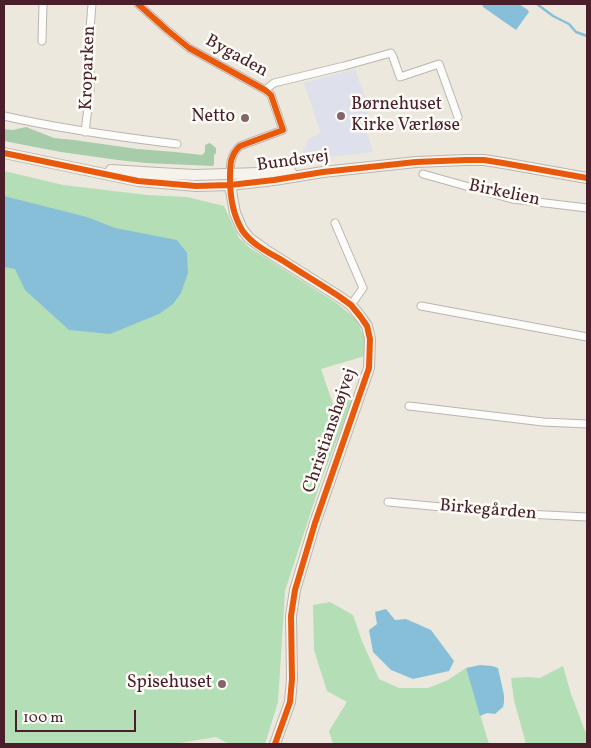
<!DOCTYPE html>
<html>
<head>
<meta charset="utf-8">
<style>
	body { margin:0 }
	#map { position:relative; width:591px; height:748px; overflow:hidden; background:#ece8dd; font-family:Vollkorn,serif }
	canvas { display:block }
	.frame { position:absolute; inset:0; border:5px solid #4a1f2b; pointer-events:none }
	.scale { position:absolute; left:15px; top:710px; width:121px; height:22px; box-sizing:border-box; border:2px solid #4a1f2b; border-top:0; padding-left:6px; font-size:15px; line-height:18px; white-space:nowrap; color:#4a1f2b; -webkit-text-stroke:4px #fdfcf7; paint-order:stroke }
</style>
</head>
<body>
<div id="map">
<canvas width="591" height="748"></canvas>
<div class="frame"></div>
<div class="scale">100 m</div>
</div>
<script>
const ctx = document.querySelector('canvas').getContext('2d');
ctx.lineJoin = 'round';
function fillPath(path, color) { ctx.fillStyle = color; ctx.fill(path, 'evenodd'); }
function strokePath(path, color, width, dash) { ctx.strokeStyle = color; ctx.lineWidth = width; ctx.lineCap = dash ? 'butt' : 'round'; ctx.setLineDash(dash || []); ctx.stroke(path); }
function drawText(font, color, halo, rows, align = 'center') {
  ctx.font = font + ' Vollkorn,serif'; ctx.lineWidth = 5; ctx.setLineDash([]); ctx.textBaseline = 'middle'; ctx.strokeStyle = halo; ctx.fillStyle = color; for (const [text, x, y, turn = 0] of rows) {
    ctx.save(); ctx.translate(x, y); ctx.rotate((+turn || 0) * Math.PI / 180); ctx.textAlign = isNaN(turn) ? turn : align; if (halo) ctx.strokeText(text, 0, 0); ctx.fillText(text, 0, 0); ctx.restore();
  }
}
const built = new Path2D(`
	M355 69 369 110 363 122 373 152 310 159 300 154 306 147 308 139 320 134V131L304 83Z`);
const green = new Path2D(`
	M4 171 63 185 147 195 187 197 224 206 239 238 250 248 335 302 356 319 364 337 365 356 321 369 333 404 354 396 321 481 285 591 278 702 265 744H229L216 737 174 744H4Z
	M330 602 353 615 362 641 379 679 399 688H428L448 680 466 668 489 744H333L329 731 347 702 327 691 314 650 313 605Z
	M563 666 571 694 587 736V744H526L514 700 511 678 528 677 540 678Z`);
const forest = new Path2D(`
	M26 127 54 138 74 140 137 149 175 152 202 155 205 152V145L210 143 216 148V153L214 155V164L213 166 146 163 118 160 61 152 4 141V129L13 130Z`);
const water = new Path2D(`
	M482 4H519L528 10 529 12 516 30 483 7Z
	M4 196 87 217 115 228 177 240 187 253 188 273 181 293 173 304 159 314 110 334 69 330 25 290 15 269 4 267Z
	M386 609 395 620 406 619 431 630 454 661 449 671 413 679 391 670 373 652 369 630 377 624 375 612Z
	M480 665 492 666 498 668 504 695V702L503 707 495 714 487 713 480 716 466 668Z`);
const stream = new Path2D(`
	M537 4 553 16 569 24 576 32 587 36`);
const street = new Path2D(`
	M138 4 167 30 189 48 265 90 271 95 283 130 240 146C230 155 230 166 230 178
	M42 41 43 4
	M265 90 274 83 344 66 391 53 393 57 400 77 439 64 458 117
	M4 116C61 129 119 137 177 144
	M85 132 90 91V29L92 4
	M423 174 512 199 587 208
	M335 223 363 288 351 305
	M421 306 587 337
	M409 406 543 422 587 424
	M388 502 506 513 587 517`);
const secondary = new Path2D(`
	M4 153 138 181 196 186 230 185 274 180 323 172 416 162 466 160H484L503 163 587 178
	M111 170 158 173 195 175 291 172
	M230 185 235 213 242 229 249 238 267 251 340 297 351 305 360 316 367 326 370 339 369 368 315 523 295 590 291 616 292 679 290 702 275 744`);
const cycleway = new Path2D(`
	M138 4 167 30 189 48 265 90 271 95 283 130 240 146C230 155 230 165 230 178 230 195 233 215 242 230 252 245 270 253 285 262 303 274 322 285 340 297L351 305 360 316 367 326 370 339 369 368 315 523 295 590 291 616 292 679 290 702 275 744
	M4 153 138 181 196 186 230 185 274 180 323 172 416 162 466 160H484L503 163 587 178`);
const markers = [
	[341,116,5,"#836569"],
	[245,118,5,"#836569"],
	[222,684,5,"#836569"]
];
const streetNames = [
	["Bygaden",236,57,29],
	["Kroparken",89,68,-88],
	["Bundsvej",293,162,-8],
	["Birkelien",504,194,12],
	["Christianshøjvej",331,431,-71],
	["Birkegården",488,511,5]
];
const poiNames = [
	["Børnehuset",351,106,"left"],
	["Kirke Værløse",351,127,"left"],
	["Netto",235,118],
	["Spisehuset",212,684]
];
fillPath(built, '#dee0ec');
fillPath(green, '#b4deb5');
fillPath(forest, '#a6cca9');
fillPath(water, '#87bfd9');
strokePath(stream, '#87bfd9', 2.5);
strokePath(street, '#bcb5af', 9);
strokePath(secondary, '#bcb5af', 12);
strokePath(street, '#fcfcfa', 7);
strokePath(secondary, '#f6f2ec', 10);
strokePath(cycleway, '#e8590c', 6);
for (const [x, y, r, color] of markers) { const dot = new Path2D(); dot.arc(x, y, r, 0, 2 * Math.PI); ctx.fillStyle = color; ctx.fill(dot); strokePath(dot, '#fdfcf7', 2); }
drawText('18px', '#4a1f2b', '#fdfcf7', streetNames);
drawText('18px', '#4a1f2b', '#fdfcf7', poiNames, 'right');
</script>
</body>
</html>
